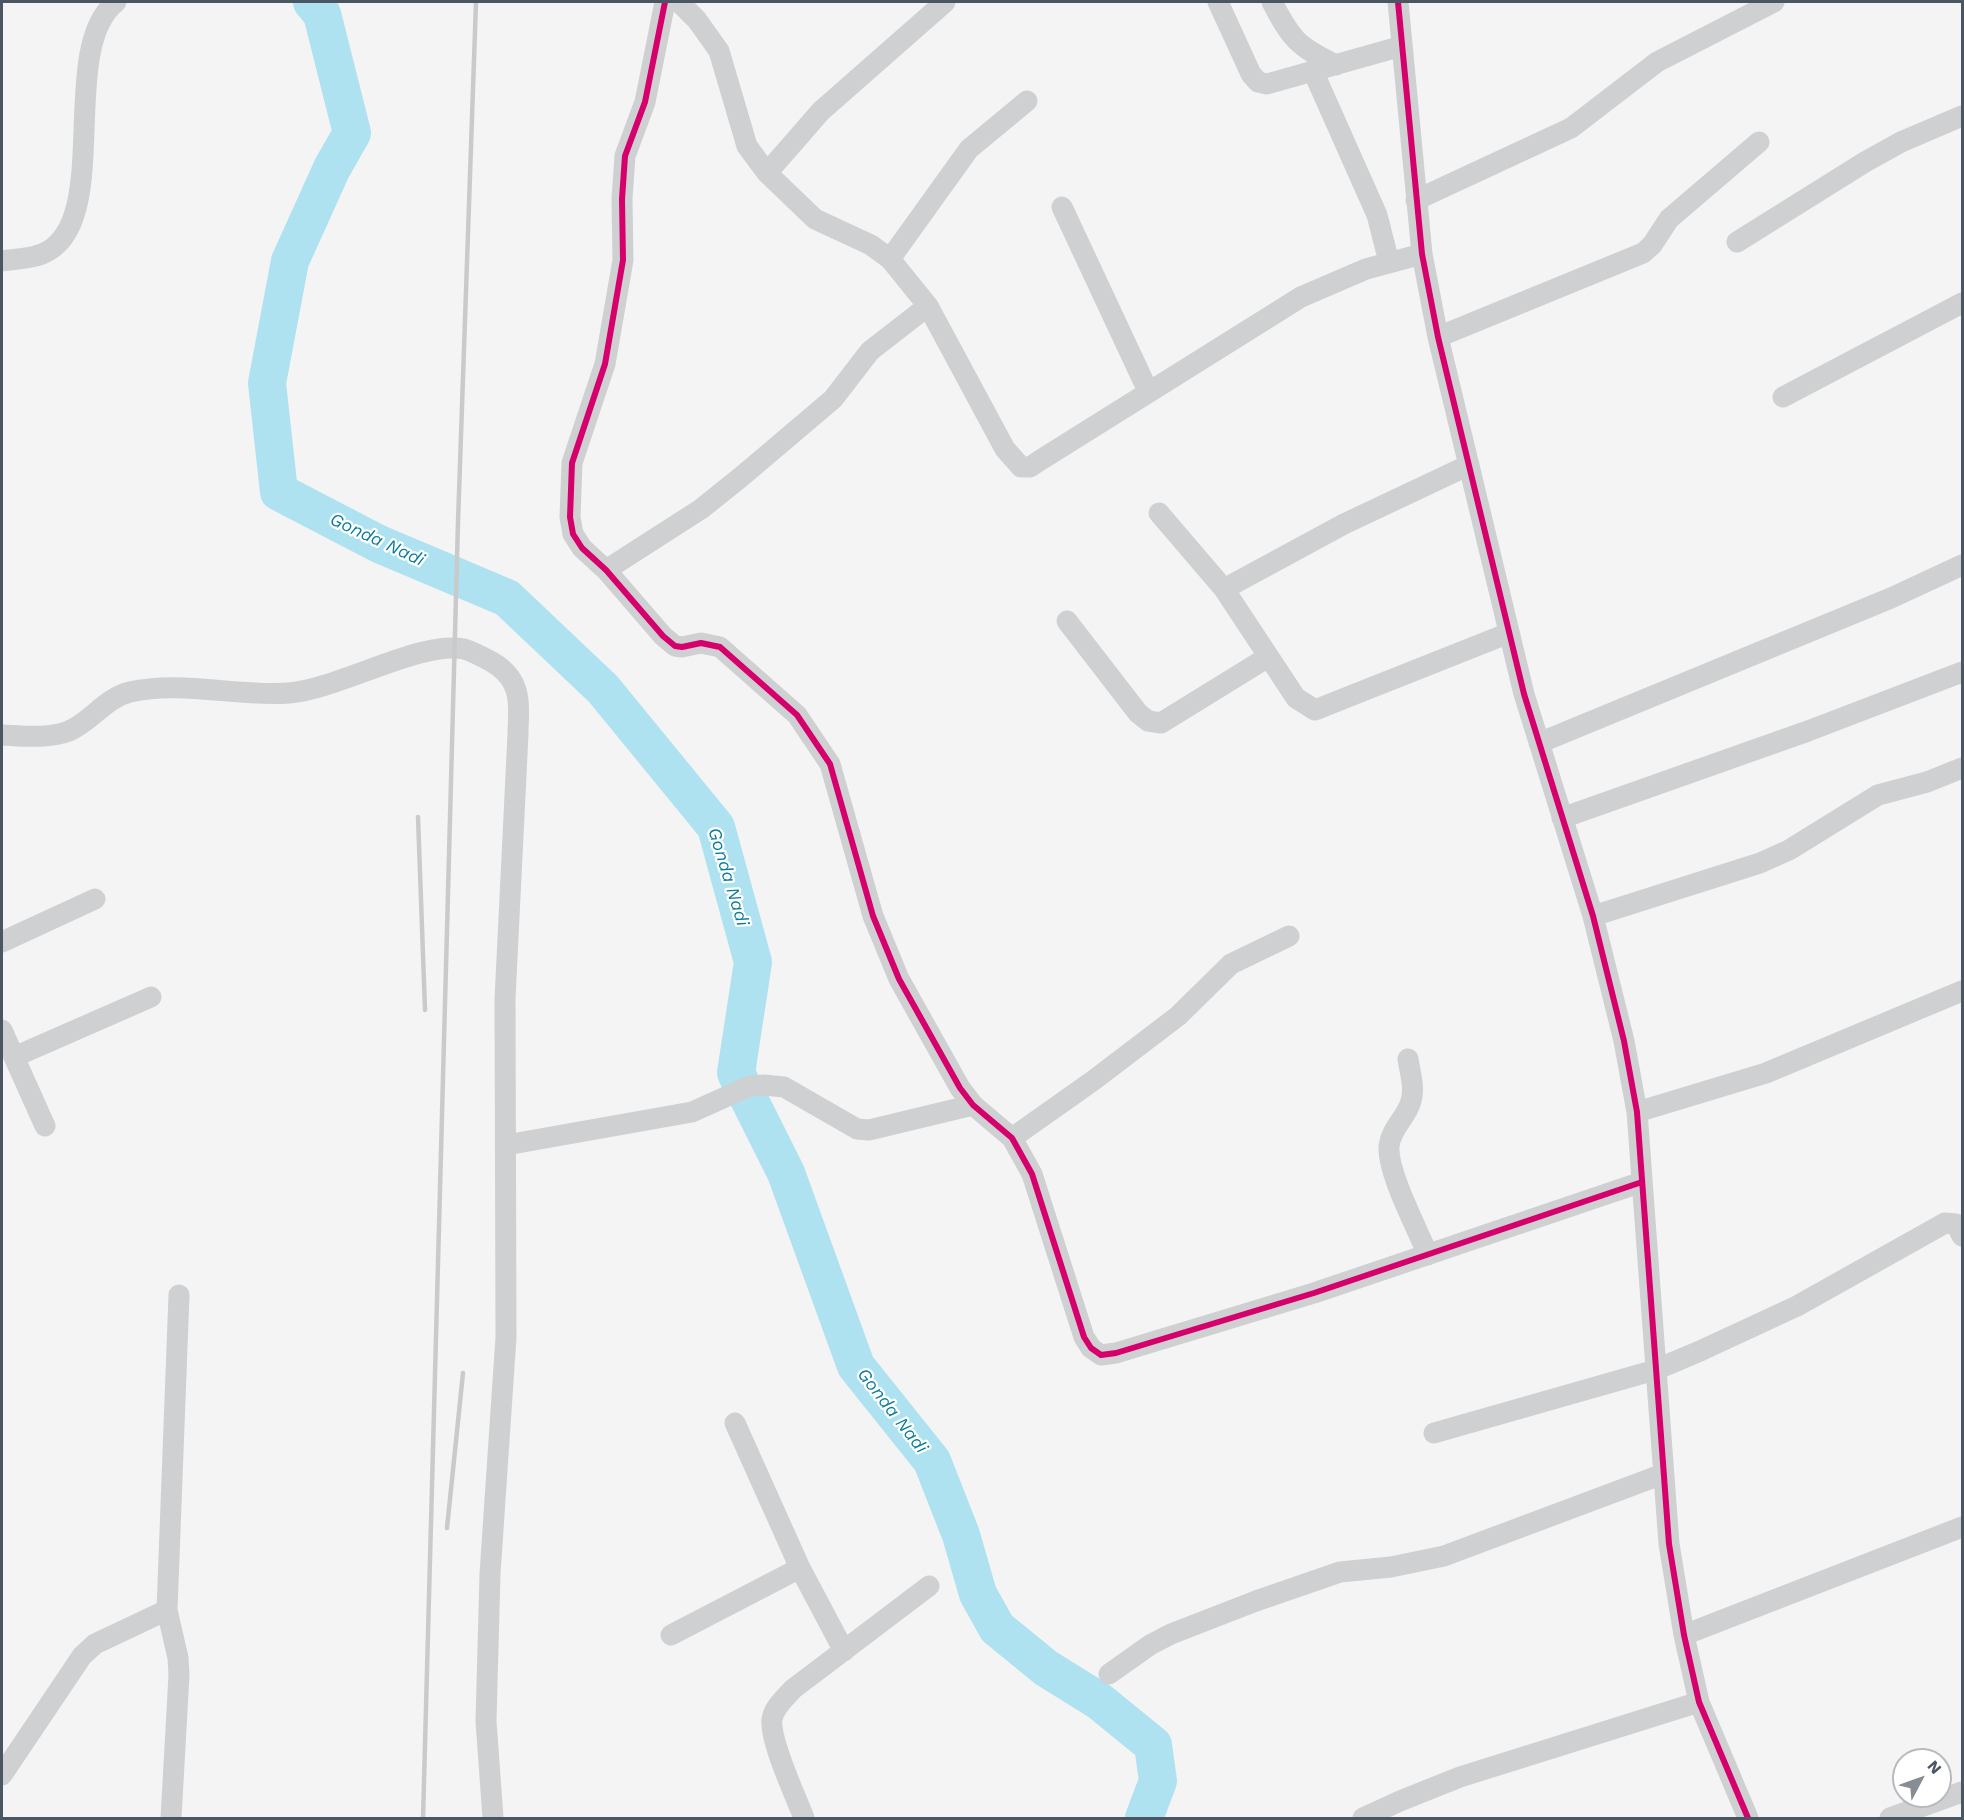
<!DOCTYPE html>
<html>
<head>
<meta charset="utf-8">
<style>
	body { margin:0 }
	#map { position:relative; width:1964px; height:1820px; overflow:hidden; background:#f4f4f4; font-family:"Work Sans",sans-serif }
	canvas { display:block }
	.frame { position:absolute; inset:0; border:3px solid #4a5661; pointer-events:none }
	.north { position:absolute; left:1892px; top:1748px; width:60px; height:60px; box-sizing:border-box; background:#fff; border:2px solid #b7bbc0; border-radius:50%; rotate:49deg; font-size:16px; font-weight:700; line-height:24px; text-align:center; color:#4a5661 }
	.north::after { content:''; display:block; margin:auto; width:21px; height:27px; background:#868d94; clip-path:polygon(50% 0,100% 100%,50% 72%,0 100%) }
</style>
</head>
<body>
<div id="map">
<canvas width="1964" height="1820"></canvas>
<div class="frame"></div>
<div class="north">N</div>
</div>
<script>
const ctx = document.querySelector('canvas').getContext('2d');
ctx.lineJoin = 'round';
function strokePath(path, color, width, dash) { ctx.strokeStyle = color; ctx.lineWidth = width; ctx.lineCap = dash ? 'butt' : 'round'; ctx.setLineDash(dash || []); ctx.stroke(path); }
function drawText(font, color, halo, rows, align = 'center') {
  ctx.font = font + ' "Work Sans",sans-serif'; ctx.lineWidth = 4.5; ctx.setLineDash([]); ctx.textBaseline = 'middle'; ctx.strokeStyle = halo; ctx.fillStyle = color; for (const [text, x, y, turn = 0] of rows) {
    ctx.save(); ctx.translate(x, y); ctx.rotate((+turn || 0) * Math.PI / 180); ctx.textAlign = isNaN(turn) ? turn : align; if (halo) ctx.strokeText(text, 0, 0); ctx.fillText(text, 0, 0); ctx.restore();
  }
}
const river = new Path2D(`
	M312 2 322 14 352 133 332 168 290 261 267 383 279 492 379 544 507 598 603 689 716 827 753 962 736 1073 786 1173 856 1366 932 1461 961 1535 978 1594 997 1628 1046 1668 1099 1701 1153 1745 1158 1781 1144 1818`);
const street = new Path2D(`
	M665 2 645 102 625 156 622 199 623 260 605 364 572 463 570 517 573 534 582 548 606 570 663 636 675 646 682 647 701 643 720 647 797 715 830 764 873 916 899 979 960 1088 973 1105 1012 1138 1032 1174 1084 1337 1091 1348 1101 1355 1116 1353 1314 1293 1642 1182
	M679 2 697 20 719 51 747 146 767 173 815 219 871 245 890 259 928 306 1005 449 1021 467H1030L1039 461 1301 297 1366 269 1422 254
	M1218 2 1251 74 1258 82 1267 84 1402 46
	M1272 2C1292 40 1297 46 1336 65
	M1398 2 1422 254 1438 337 1524 694 1593 916 1624 1041 1637 1112 1669 1544 1684 1635 1699 1702 1748 1818
	M1313 71 1377 215 1389 262
	M767 173 821 111 945 2
	M1416 200 1571 128 1657 62 1774 2
	M1062 207 1148 391
	M1737 242 1865 162 1901 142 1962 116
	M890 259 969 149 1027 101
	M2 261C14 259 30 259 42 254 115 225 56 49 116 2
	M1438 337 1643 253 1652 245 1669 219 1759 142
	M1783 397 1962 303
	M1159 513 1224 589 1296 698 1315 710 1509 633
	M606 570 701 509 741 477 833 399 870 351 928 306
	M1224 589 1344 524 1469 465
	M1067 621 1138 713 1148 721 1161 723 1268 657
	M2 735C23 736 49 739 69 731 92 721 105 698 130 692 182 680 236 697 289 693 339 689 421 640 464 649 474 652 483 657 492 662 504 669 514 680 517 694 520 706 518 721 518 734L505 999 506 1337 490 1574 486 1721 493 1818
	M1539 743 1891 598 1962 565
	M1562 818 1808 731 1962 672
	M1593 916 1760 863 1789 850 1878 795 1927 782 1962 768
	M2 942 95 899
	M2 1030 45 1126
	M14 1057 151 997
	M1408 1059C1410 1073 1415 1087 1411 1101 1407 1117 1391 1128 1389 1146 1387 1172 1417 1228 1428 1255
	M1637 1112 1766 1073 1962 991
	M1012 1138 1094 1080 1178 1016 1231 964 1289 936
	M506 1145 692 1112 750 1086 764 1085 784 1087 857 1129 869 1130 973 1105
	M735 1423 800 1568 844 1651
	M1434 1433 1655 1370 1700 1351 1797 1306 1945 1223 1956 1224 1962 1236
	M671 1635 800 1568
	M1684 1635 1962 1527
	M1109 1674 1150 1645 1171 1634 1256 1601 1340 1572 1391 1567 1444 1556 1663 1474
	M2 1775 82 1656 95 1644 167 1610
	M171 1818 179 1675 178 1658 167 1610 179 1295
	M804 1818C796 1797 769 1740 772 1719 774 1707 785 1698 793 1689L929 1586
	M1363 1818 1400 1801 1460 1777 1699 1702
	M1890 1818 1962 1792`);
const rail = new Path2D(`
	M418 817 425 1010
	M447 1528 463 1373
	M423 1818 458 522 476 2`);
const cycleway = new Path2D(`
	M665 2 645 102 625 156 622 199 623 260 605 364 572 463 570 517 573 534 582 548 606 570 663 636 675 646 682 647 701 643 720 647 797 715 830 764 873 916 899 979 960 1088 973 1105 1012 1138 1032 1174 1084 1337 1091 1348 1101 1355 1116 1353 1314 1293 1642 1182
	M1398 2 1422 254 1438 337 1524 694 1593 916 1624 1041 1637 1112 1669 1544 1684 1635 1699 1702 1748 1818`);
const waterNames = [
	["Gonda Nadi",377,540,25],
	["Gonda Nadi",728,877,73],
	["Gonda Nadi",892,1411,52]
];
strokePath(river, '#aee2f0', 38);
strokePath(street, '#ced0d2', 21);
strokePath(rail, '#c9cacc', 4.5);
strokePath(cycleway, '#d6006c', 6);
drawText('italic 18px', '#0c7c9b', '#fff', waterNames);
</script>
</body>
</html>
